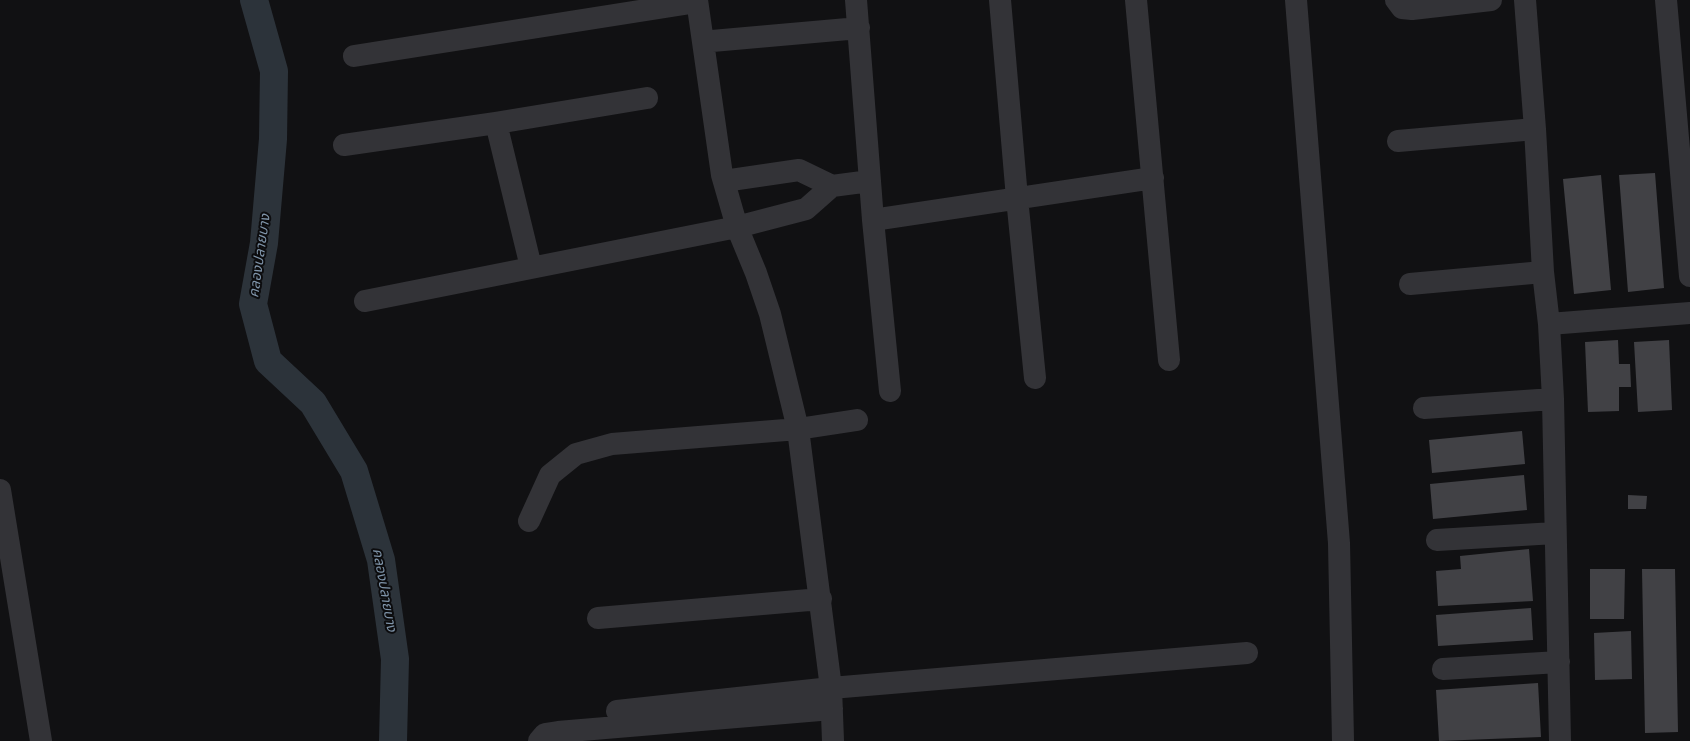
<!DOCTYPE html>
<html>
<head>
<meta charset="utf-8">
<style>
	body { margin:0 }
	canvas { display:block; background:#111113 }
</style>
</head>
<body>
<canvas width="1690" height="741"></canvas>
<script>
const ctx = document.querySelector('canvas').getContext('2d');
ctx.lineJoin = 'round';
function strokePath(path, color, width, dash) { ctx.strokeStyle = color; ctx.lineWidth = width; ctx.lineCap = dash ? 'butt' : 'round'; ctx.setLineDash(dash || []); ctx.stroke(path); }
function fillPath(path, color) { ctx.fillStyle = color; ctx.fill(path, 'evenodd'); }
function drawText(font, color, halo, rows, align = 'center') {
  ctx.font = font + ' "Fira Sans Condensed","Noto Sans Thai",sans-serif'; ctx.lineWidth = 4; ctx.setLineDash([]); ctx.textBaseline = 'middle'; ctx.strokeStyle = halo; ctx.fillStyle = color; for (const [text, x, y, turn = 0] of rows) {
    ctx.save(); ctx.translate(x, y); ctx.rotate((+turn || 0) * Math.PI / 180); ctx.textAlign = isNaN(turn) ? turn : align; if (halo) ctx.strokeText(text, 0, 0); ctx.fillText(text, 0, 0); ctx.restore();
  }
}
const canal = new Path2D(`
	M254 0 274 71 273 139 264 243 253 304 268 361 313 403 354 471 381 560 395 659 393 741`);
const building = new Path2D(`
	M1655 173 1664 288 1628 292 1619 175Z
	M1601 175 1611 290 1574 294 1563 179Z
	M1618 340 1619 364H1630L1631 387H1619V411L1588 412 1585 342Z
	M1669 340 1672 410 1638 412 1634 342Z
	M1522 431 1525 464 1432 473 1429 440Z
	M1524 475 1527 510 1433 519 1430 484Z
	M1628 495 1647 496 1646 509H1628Z
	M1529 549 1533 601 1438 606 1436 571 1461 569 1460 556Z
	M1590 569H1625L1624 619H1590Z
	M1642 569H1675L1678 732 1645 733Z
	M1531 608 1533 640 1438 646 1436 615Z
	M1631 631 1632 679 1595 680 1594 633Z
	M1538 683 1541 737 1439 741 1436 690Z`);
const minor = new Path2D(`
	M697 0 722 175 737 227 756 273 770 314 798 429 831 688 833 741
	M856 0 873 220 890 391
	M1000 0 1017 198 1035 378
	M1136 0 1169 360
	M1296 0 1339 543 1343 741
	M1396 0 1402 8 1412 9 1491 0
	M1525 0 1535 129 1543 272 1549 324 1553 399 1560 741
	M1666 0 1690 276
	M712 41 859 28
	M354 56 697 2
	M496 123 531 267
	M1398 141 1535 129
	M344 145 496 123 647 98
	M724 181 799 170 832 186 870 181
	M873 220 1153 178
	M1410 284 1543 272
	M365 301 737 227 806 209 832 186
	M1549 324 1690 313
	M1424 408 1553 399
	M0 490 41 741
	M529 521 550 475 576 454 612 444 798 429 857 420
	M1437 540 1555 533
	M598 618 821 599
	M1443 669 1559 662
	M617 711 831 688 1247 653
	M539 741 545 734 558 732 832 709`);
const waterNames = [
	["คลองปลายบาง",260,256,-82],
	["คลองปลายบาง",384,590,80]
];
strokePath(canal, '#2c333a', 28);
fillPath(building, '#414145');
strokePath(minor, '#333337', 22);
drawText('italic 14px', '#7f94a9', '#0c0c0e', waterNames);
</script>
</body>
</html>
